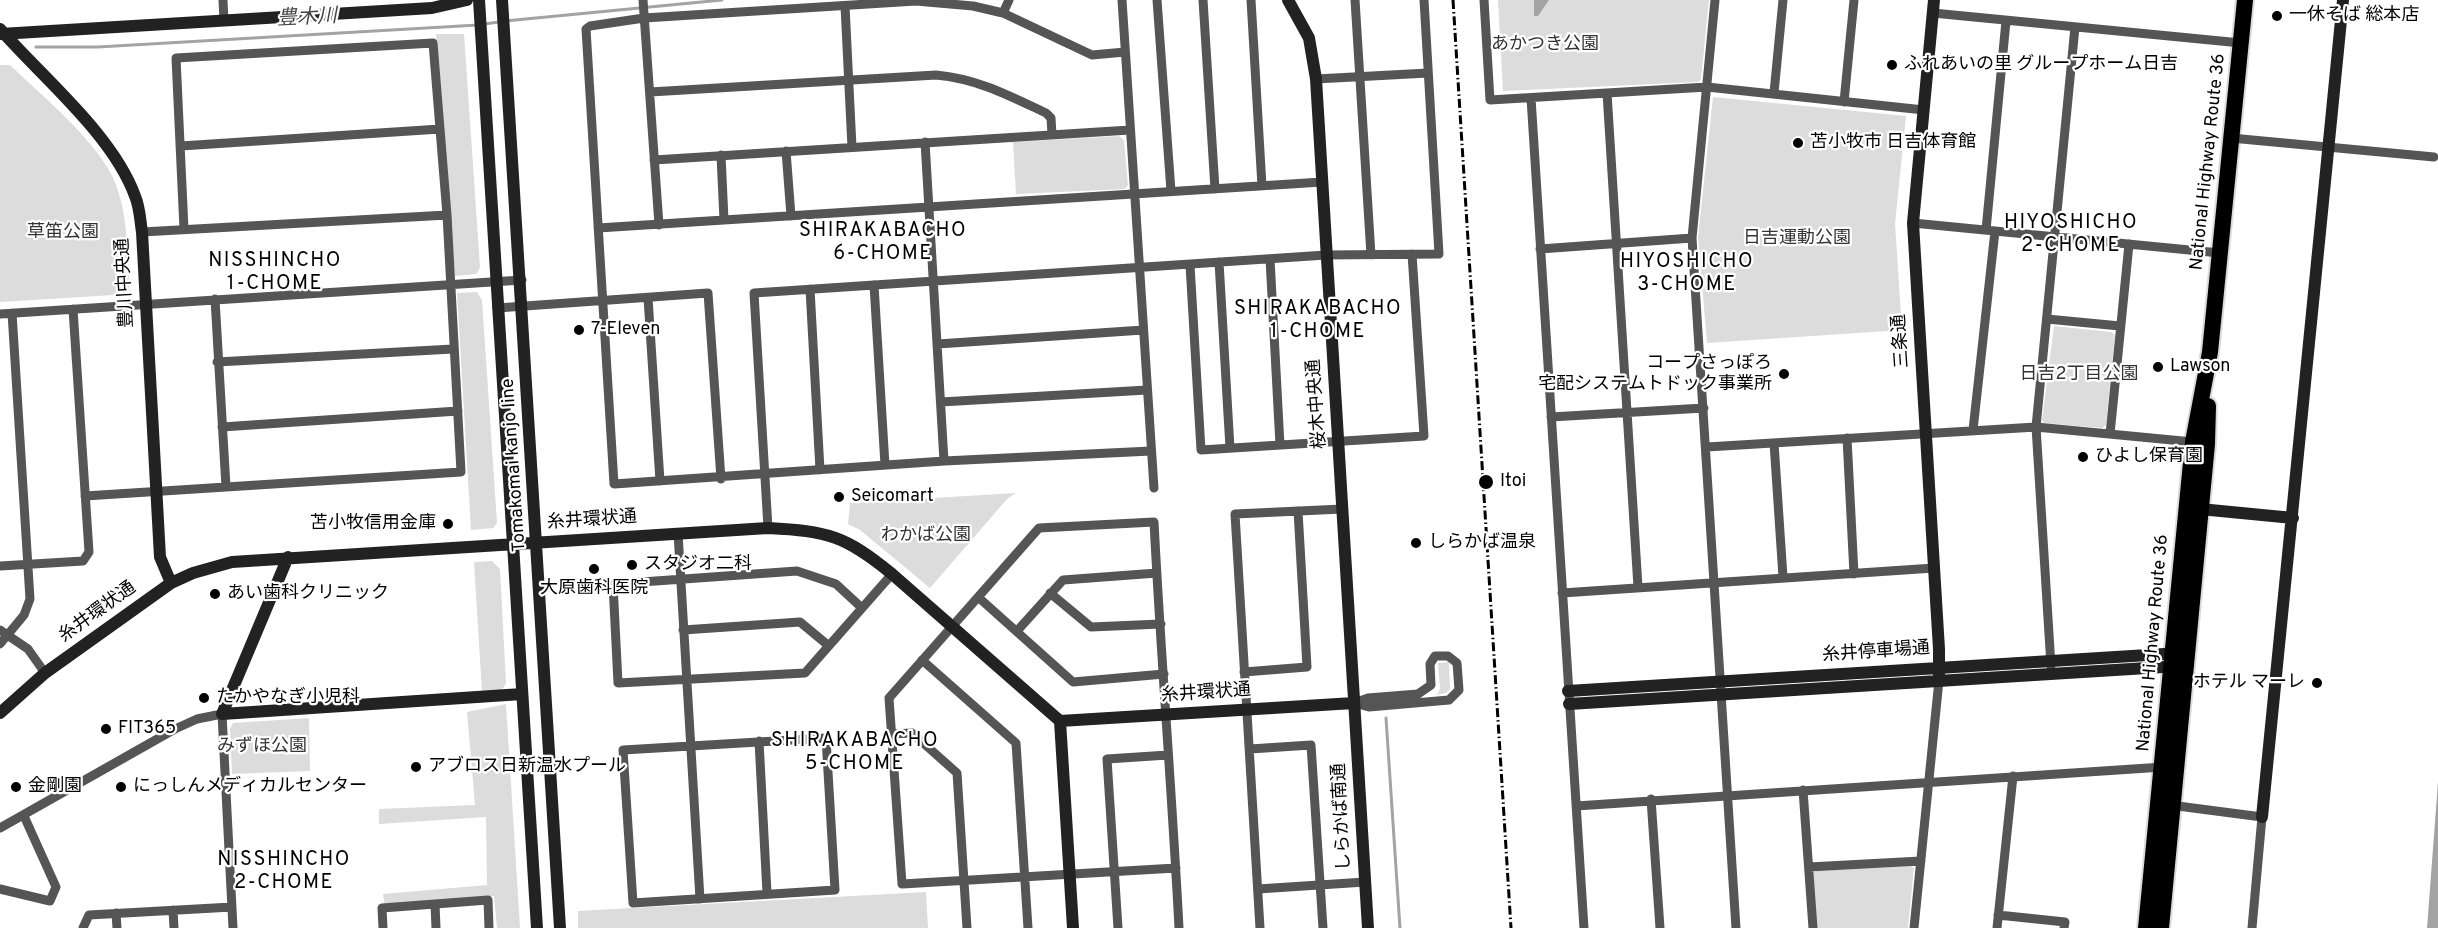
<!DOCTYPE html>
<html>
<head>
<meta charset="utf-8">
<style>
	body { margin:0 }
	canvas { display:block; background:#fff }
</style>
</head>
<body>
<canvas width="2438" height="928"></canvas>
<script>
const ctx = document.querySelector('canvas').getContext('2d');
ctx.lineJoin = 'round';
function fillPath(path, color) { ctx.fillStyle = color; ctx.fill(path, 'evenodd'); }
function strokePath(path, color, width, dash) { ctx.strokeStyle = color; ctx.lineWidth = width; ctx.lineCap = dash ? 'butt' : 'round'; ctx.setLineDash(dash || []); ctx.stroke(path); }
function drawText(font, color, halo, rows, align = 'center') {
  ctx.font = font + ' Overpass,"Noto Sans JP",sans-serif'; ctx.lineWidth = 4.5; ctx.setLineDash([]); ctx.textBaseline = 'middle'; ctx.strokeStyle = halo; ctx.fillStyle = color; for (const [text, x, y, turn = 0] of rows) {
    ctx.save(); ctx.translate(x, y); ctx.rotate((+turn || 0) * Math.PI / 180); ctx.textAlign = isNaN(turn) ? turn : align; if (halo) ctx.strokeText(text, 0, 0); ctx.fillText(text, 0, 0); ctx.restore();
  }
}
const green = new Path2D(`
	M1498 0H1709L1701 79 1698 82 1503 91Z
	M436 34H464L480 267 477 274 455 276Z
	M0 65H10C41 95 102 145 116 185 129 219 127 258 130 294L0 302Z
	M1713 97 1906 116 1895 224 1902 330 1707 343 1698 237Z
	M1119 136 1124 140 1128 185 1125 189 1016 194 1013 142Z
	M477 292 482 300 497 523 493 528 471 530 457 293Z
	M2054 326 2111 332 2115 335 2106 425 2102 428 2044 423 2042 420Z
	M1016 493 1007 499 930 588 860 530 848 524 850 503Z
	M492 561 500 569 506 683 502 690 482 692 474 562Z
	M1449 662 1450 689 1446 693 1437 695 1440 689 1438 663Z
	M506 704 520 928H497L494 896 385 906 383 894 487 885 486 817 379 824V809L475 805 467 712Z
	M309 718 310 771 232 774 230 729 233 723Z
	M1911 866 1914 868 1908 928H1816L1813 873 1816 871Z
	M926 892 928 928H578V911Z`);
const water = new Path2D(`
	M1534 0H1549L1538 16H1534Z
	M2438 782V928H2427Z`);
const stream = new Path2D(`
	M505 21 722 0
	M484 24 499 22
	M36 47H98L478 25
	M1386 718 1400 928`);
const street = new Path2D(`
	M223 0 224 21
	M643 0 659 225
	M1122 0 1154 488
	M1157 0 1171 191
	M1203 0 1215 189
	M1251 0 1262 186
	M1355 0 1371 255
	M1484 0 1490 100 1707 87 1924 110
	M1715 0 1692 238 1736 928
	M845 6 852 147
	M1003 13 1009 0
	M1933 13 2241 43
	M1125 52 1092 55 1003 13 973 6 916 1 644 18 590 26 586 29 614 484 944 461 1151 451
	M1316 79 1428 73
	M650 92 936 75C978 79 1008 95 1046 113L1051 118 1052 134
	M1607 93 1638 587
	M1774 93 1783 0
	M1531 98 1584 928
	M1844 102 1854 0
	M2231 138 2434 157
	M925 142 944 461
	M181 146 440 129
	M786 151 791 216
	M721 155 724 220
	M654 160 1130 130
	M1913 223 2220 253
	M598 228 1322 182
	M1986 230 2006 21
	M142 232 447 215
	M1540 249 1692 238
	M1270 259 1280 445
	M1219 262 1230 448
	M1190 265 1201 450 1424 436 1412 254
	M874 285 885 465
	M810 289 820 470
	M648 298 660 481
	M215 299 226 487
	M497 308 708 293 721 479
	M0 314 522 280
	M2047 319 2120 326
	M938 344 1143 330
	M217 362 453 349
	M941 402 1147 390
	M1551 417 1704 408
	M222 427 458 411
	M1973 430 1995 231
	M2110 434 2129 244
	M1847 438 1854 574
	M1774 443 1783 577
	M1707 447 2036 427 2193 442
	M85 496 461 472 447 215 433 43 176 58 184 229
	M768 528 754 293 1326 255 1439 254 1424 0
	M678 533 700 899
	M0 566 83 561 89 552 73 309
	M1050 593 1091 627 1161 624
	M1562 593 1934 568
	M978 597 1073 682 1164 674
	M862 608 836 584 797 571 613 584 618 683 805 673 892 574
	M0 630 28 649 45 673
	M683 630 800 622 829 646
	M1017 631 1063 580 1157 573
	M0 644 24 615 30 599 12 313
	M1435 656H1448L1457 663 1459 690 1449 700 1369 707 1354 703 1368 698 1418 694 1431 685 1430 664Z
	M922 660 1016 743 1028 928
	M2051 666 2036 427 2075 27
	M1244 672 1307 667 1298 511
	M892 734 912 733 957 773 967 928
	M826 738 835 890 633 903 623 750Z
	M759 741 767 893
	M1250 749 1311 745 1323 928
	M1803 790 1813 928
	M1651 799 1660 928
	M2170 805 2262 817 2252 928
	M1576 806 2163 767
	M0 828 175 729 197 719 222 714 233 928
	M1809 867 1921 861
	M1176 868 902 884 889 698 1039 528 1154 522C1161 658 1172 793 1179 928
	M0 889 50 901 56 887 24 816
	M1258 889 1365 882
	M435 904 436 928
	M173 910 174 928
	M116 913 117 928
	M1998 915 2065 922 2064 928
	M83 928 89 915 232 907
	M383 928 382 908 488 900 489 928
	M1118 928 1107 759 1168 755
	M1260 928 1235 514 1342 509
	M1914 928 1939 680
	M1997 928 2013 776`);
const secondary = new Path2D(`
	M479 0 537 928
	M502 0 560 928
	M1288 0 1309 38 1316 79 1368 928
	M1934 0 1913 223 1939 649V680
	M0 29C43 78 113 135 135 196 140 208 140 220 142 232L160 557 171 583
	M0 34 432 8 467 0
	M2200 509 2293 518
	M288 557 222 714 522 694
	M1568 691 2180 653
	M1569 704 2179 666
	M0 713 45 673 171 583 193 573 232 562 768 528C828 531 846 536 892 574L1060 721 1073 928
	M1060 721 1354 703
	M2262 817 2343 0`);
const highway = new Path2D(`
	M2146 928 2193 442 2210 352 2245 0
	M2161 928 2207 444 2208 406`);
const rail = new Path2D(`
	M1453 0 1511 928`);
const markers = [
	[2277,16,6,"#000"],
	[1892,65,6,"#000"],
	[1798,143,6,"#000"],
	[579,330,6,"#000"],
	[2158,367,6,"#000"],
	[1784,374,6,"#000"],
	[2083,457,6,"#000"],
	[1486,482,8,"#000"],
	[839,497,6,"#000"],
	[448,524,6,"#000"],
	[1416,543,6,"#000"],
	[632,565,6,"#000"],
	[594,569,6,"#000"],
	[215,594,6,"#000"],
	[2317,683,6,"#000"],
	[204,698,6,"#000"],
	[106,729,6,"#000"],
	[416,767,6,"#000"],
	[16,787,6,"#000"],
	[121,787,6,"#000"]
];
const poiNames = [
	["一休そば 総本店",2289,16],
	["ふれあいの里 グループホーム日吉",1904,65],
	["苫小牧市 日吉体育館",1810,143],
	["7-Eleven",591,330],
	["コープさっぽろ",1772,364,"right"],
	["宅配システムトドック事業所",1772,385,"right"],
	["Lawson",2170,367],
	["ひよし保育園",2095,457],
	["Itoi",1500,482],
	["Seicomart",851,497],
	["苫小牧信用金庫",436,524,"right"],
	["しらかば温泉",1428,543],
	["スタジオ二科",644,565],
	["大原歯科医院",594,589,"center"],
	["あい歯科クリニック",227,594],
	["ホテル マーレ",2305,683,"right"],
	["たかやなぎ小児科",216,698],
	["FIT365",118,729],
	["アブロス日新温水プール",428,767],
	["金剛園",28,787],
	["にっしんメディカルセンター",133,787]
];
const parkNames = [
	["あかつき公園",1545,45],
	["草笛公園",63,233],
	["日吉運動公園",1797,239],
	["日吉2丁目公園",2079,375],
	["わかば公園",926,536],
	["みずほ公園",262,747]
];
const streetNames = [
	["National Highway Route 36",2209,162,-84],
	["豊川中央通",126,283,-93],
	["三条通",1902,341,-94],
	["桜木中央通",1318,404,-94],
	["Tomakomai kanjo line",515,465,-94],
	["糸井環状通",592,521,-4],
	["糸井環状通",98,613,-36],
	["National Highway Route 36",2154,643,-85],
	["糸井停車場通",1876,653,-4],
	["糸井環状通",1206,694,-4],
	["しらかば南通",1343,817,-93]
];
const waterNames = [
	["豊木川",307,19,-3]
];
const neighbourhoodNames = [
	["HIYOSHICHO",2071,224],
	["2-CHOME",2071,247],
	["SHIRAKABACHO",883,232],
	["6-CHOME",883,255],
	["NISSHINCHO",275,262],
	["1-CHOME",275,285],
	["HIYOSHICHO",1687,263],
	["3-CHOME",1687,286],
	["SHIRAKABACHO",1318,310],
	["1-CHOME",1318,333],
	["SHIRAKABACHO",855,742],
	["5-CHOME",855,765],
	["NISSHINCHO",284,861],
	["2-CHOME",284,884]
];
fillPath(green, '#dcdcdc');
fillPath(water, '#a3a3a3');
strokePath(stream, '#a3a3a3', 3);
strokePath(highway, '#dbdbdb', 20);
strokePath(street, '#555', 9);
strokePath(secondary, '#222', 12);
strokePath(highway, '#000', 16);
strokePath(rail, '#000', 3, [9, 3, 1.5, 3]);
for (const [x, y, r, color] of markers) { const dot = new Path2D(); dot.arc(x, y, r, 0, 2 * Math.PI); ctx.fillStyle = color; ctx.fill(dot); strokePath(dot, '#fff', 2); }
drawText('18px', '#000', '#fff', poiNames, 'left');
drawText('18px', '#333', '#fff', parkNames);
drawText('18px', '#000', '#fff', streetNames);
drawText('italic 20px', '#444', '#fff', waterNames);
ctx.letterSpacing = '1.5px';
drawText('20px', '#000', '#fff', neighbourhoodNames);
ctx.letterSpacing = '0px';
</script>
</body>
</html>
